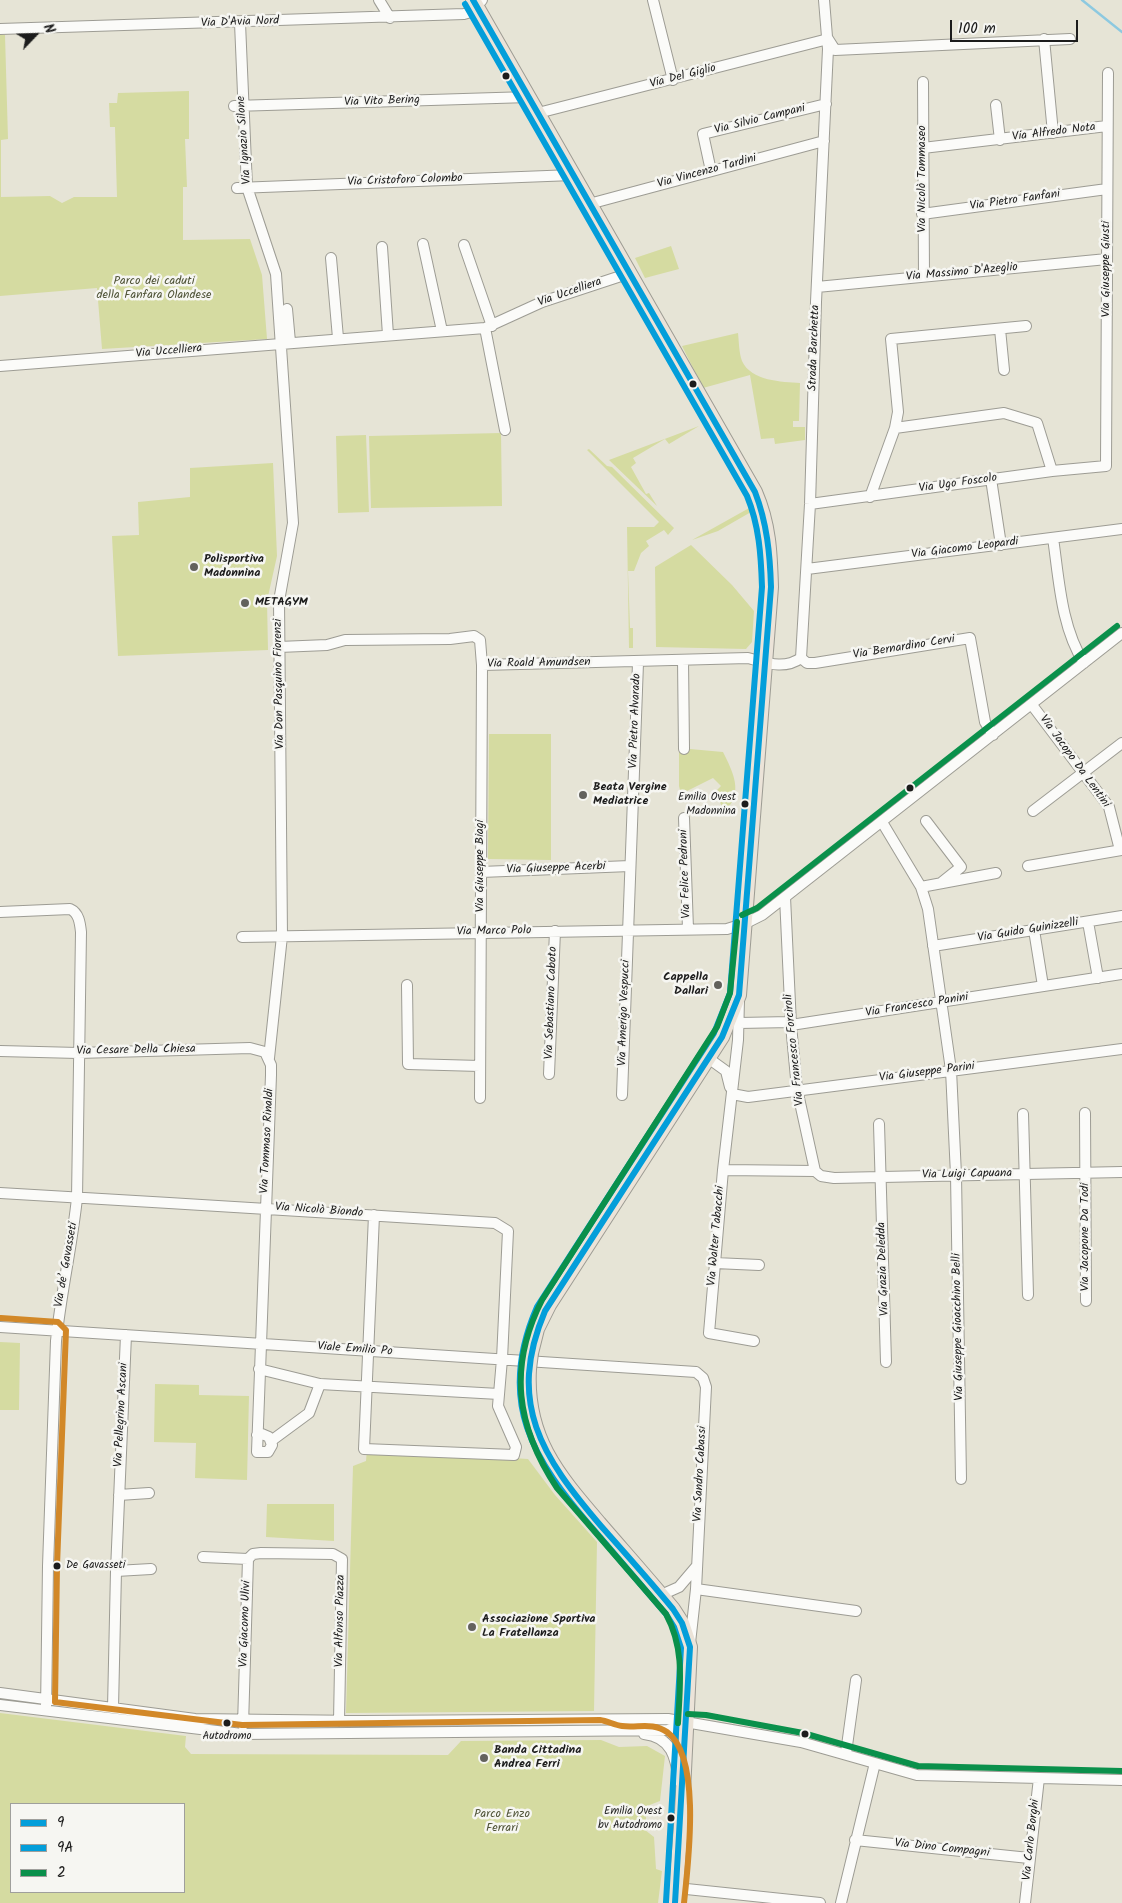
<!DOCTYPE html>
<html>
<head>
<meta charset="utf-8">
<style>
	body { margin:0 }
	#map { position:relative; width:1122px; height:1903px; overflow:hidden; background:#e6e4d6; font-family:Kalam,sans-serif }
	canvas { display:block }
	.legend { position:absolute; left:10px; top:1803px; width:175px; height:90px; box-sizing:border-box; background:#f6f6f2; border:1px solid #9f9f9c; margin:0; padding:6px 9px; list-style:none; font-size:15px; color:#1c1c1c }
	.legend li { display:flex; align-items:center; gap:10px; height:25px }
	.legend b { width:25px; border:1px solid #9f9f9c }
	.north { position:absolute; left:10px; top:10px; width:50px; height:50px; -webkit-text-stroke:4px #f6f6f2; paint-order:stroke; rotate:66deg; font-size:14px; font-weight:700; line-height:20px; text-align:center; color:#1c1c1c }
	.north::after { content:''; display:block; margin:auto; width:18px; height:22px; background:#1c1c1c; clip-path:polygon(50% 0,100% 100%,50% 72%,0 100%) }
	.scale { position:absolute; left:950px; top:20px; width:128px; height:22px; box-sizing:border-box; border:2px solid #1c1c1c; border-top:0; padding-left:6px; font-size:15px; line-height:18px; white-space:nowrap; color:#1c1c1c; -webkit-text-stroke:4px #f6f6f2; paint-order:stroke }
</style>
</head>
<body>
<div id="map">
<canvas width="1122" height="1903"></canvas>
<ul class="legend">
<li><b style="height:6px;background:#039eda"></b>9</li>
<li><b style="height:6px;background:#039eda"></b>9A</li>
<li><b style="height:6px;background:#0a904b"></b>2</li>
</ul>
<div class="north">N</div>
<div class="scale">100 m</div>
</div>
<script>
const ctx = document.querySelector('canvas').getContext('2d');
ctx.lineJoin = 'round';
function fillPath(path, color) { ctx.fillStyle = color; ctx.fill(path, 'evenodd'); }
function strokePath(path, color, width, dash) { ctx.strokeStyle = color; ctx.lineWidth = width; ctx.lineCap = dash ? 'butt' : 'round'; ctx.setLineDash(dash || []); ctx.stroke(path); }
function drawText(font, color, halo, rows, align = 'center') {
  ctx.font = font + ' Kalam,sans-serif'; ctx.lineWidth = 5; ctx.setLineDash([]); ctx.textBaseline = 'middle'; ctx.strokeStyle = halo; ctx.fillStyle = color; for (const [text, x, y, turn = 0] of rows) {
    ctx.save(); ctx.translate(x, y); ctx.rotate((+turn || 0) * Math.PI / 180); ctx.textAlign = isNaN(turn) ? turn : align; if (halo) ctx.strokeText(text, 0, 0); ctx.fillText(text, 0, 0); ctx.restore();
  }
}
const green = new Path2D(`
	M0 35H5L8 139 1 140V197L50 196 62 203 74 197H117L115 127H110L109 103H117L118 93 189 91V139H185L187 187H183V240L250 239 262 275 267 339 102 349 97 288 0 296Z
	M671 246 679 269 645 278 635 258Z
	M738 333C739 342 739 353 742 361 751 381 782 382 800 383L799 421H793V427H805V440L775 444 774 438 761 439 750 375 703 388 682 346Z
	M699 426 669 444 665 439 633 458 636 463 631 467 646 494 649 493 657 506 609 460Z
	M501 433 502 506 371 508 369 436Z
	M366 435 369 512 338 513 336 436Z
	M589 449 607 466 612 467 674 528 668 535 664 530 646 541 649 546 641 553 634 571H628L630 628H633V648H629L627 527H654L659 522 587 450Z
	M273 463 277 556 267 601 268 650 118 656 112 536 139 535 138 502 190 497V468Z
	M751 507V512L718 531 692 540Z
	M691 545 732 585 754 611 752 642 746 649 656 647 655 567Z
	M489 734H551V860L488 859Z
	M679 748 723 752C733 772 744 793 725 811L716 796V791L721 786 713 778 681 794 679 786Z
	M0 1342 20 1343 19 1410H0Z
	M155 1384 199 1385V1395L249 1396 247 1480 195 1478 196 1443 154 1442Z
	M367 1449 528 1459 555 1495 597 1542 594 1711 346 1713 353 1466 366 1461Z
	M267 1504H334V1541L266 1537Z
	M0 1713 186 1736 185 1747 191 1754 448 1755 461 1741 601 1740 619 1747 647 1746 665 1756 660 1801 647 1806 645 1830 654 1837 656 1869 662 1871 658 1903H0ZM184 1804V1892H11V1804Z`);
const stream = new Path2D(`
	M1082 0 1122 32`);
const minor = new Path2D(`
	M379 0 390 18
	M653 0 673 80
	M240 23 247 187 276 274 293 523 279 601 282 936 269 1058
	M0 29 464 14 471 12 482 0
	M1044 39 1053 133
	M923 82 924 276
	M996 105 1000 140
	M234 106 529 97
	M538 113 828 39 835 50 1070 39
	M923 148 1107 126
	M711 171 703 134 826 104
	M237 188 573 175
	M589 204 824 141
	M922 214 1107 189
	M423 244 442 331
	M464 245 492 326
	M382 247 388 335
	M331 258 338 338
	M817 287 1107 259
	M287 309 290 342
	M485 328 505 430
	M1000 329 1004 370
	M0 366 485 328 542 302 630 273
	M895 428 1004 413 1037 423 1052 471
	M991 479 1001 545
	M870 497 895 428 898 412 891 339 1026 326
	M810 504 1052 471 1106 466 1108 73
	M1053 538C1059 579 1061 627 1084 663
	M807 569 1122 529
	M279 647 327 645 345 640 450 639 474 636 480 640 482 665 480 1098
	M801 658 807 663H815L970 638 985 722 993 735
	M683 660 684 749
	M482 665 748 658C767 663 784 670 801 658L810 504 816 302 828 49 824 0
	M1032 705 1109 807 1120 850
	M1033 811 1122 743
	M684 818 688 929
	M926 821 961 867 941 883
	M882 822 921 887 928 909 951 1070 956 1175 961 1479
	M1028 866 1122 850
	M481 872 630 866
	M921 887 996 873
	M0 912 70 909C79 913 80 923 81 932L77 1198C72 1246 61 1293 56 1341L48 1566 46 1710
	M1088 922 1098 978
	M1034 930 1043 986
	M242 937 727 929 746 923 762 915 1122 633
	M933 946 1122 916
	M407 985 408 1064 480 1066
	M739 999 738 1040 723 1170 709 1333 754 1341
	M739 1023 791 1022
	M791 1025 1122 974
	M0 1051 78 1053 250 1048 265 1052 271 1065V1075L257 1452H268L272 1445 269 1437 262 1434 257 1435
	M708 1058 726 1071 730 1087
	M549 1074 555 931
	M732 1094 748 1097 1122 1049
	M622 1095 638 663
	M1085 1113 1086 1301
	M1023 1114 1028 1295
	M879 1124 886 1362
	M723 1170 815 1171 797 1089 791 1025 785 897
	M815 1171 821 1176 834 1178 1122 1172
	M0 1193C165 1203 330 1212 495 1223L508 1231 502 1359 498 1406 516 1447 514 1455 364 1449 374 1215
	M715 1263 759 1265
	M0 1327 696 1372 703 1378 706 1387 696 1589 690 1643
	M259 1369 320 1384 499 1394
	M271 1441 309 1413 320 1384
	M119 1495 149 1493
	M203 1557 248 1559 243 1725
	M248 1559 253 1554 261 1553 333 1554 342 1559 339 1721
	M116 1571 151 1569
	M696 1589 856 1611
	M661 1595 679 1587 696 1567
	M0 1693 195 1719 362 1721 668 1719 801 1742 917 1775 1122 1780
	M0 1705 242 1734 668 1730 687 1723
	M113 1708 116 1571 126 1335
	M644 1734C672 1737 676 1758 679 1781
	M846 1753 856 1680
	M855 1840 1029 1858
	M677 1888 820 1903
	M841 1903 875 1763
	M1025 1903 1039 1778`);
const major = new Path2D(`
	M473 0 755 492C769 524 770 553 771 587L739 995 722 1037 549 1305 537 1329 531 1353
	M529 1369C525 1437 557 1474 599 1523 624 1552 649 1580 673 1609L682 1623 690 1647 682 1812 675 1903`);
const majorBridge = new Path2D(`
	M529 1369 531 1353`);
const bus1 = new Path2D(`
	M473 0 755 492C767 523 770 554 771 587L739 995 722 1037 545 1311C506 1403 542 1457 601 1526 625 1553 650 1581 673 1609L682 1623 690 1647 675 1903`);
const bus2 = new Path2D(`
	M465 4 747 496C759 525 761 555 762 587L730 993 714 1033 537 1307C496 1401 532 1459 594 1530 618 1558 642 1586 666 1614L674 1627 681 1648 666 1902`);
const bus3 = new Path2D(`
	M742 915 757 908 1117 626
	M688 1714 706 1715 803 1733 918 1766 1122 1771
	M678 1723C680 1684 685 1649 666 1614L557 1488C516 1426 508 1367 542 1300L717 1027 730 993 737 922`);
const bus4 = new Path2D(`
	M1 1318 58 1322 66 1330 57 1566 55 1702 242 1725 600 1720C608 1721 614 1725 622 1726 638 1728 653 1722 667 1732 702 1757 688 1864 684 1903`);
const markers = [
	[506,76,4.5,"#1c1c1c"],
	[693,384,4.5,"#1c1c1c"],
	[194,567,5,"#63625d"],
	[245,603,5,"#63625d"],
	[910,788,4.5,"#1c1c1c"],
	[583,795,5,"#63625d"],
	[745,804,4.5,"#1c1c1c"],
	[718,985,5,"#63625d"],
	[57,1566,4.5,"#1c1c1c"],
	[472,1627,5,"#63625d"],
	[227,1723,4.5,"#1c1c1c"],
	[805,1734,4.5,"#1c1c1c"],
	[484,1758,5,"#63625d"],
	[671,1818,4.5,"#1c1c1c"]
];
const busNames = [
	["Emilia Ovest",736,798],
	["Madonnina",736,812],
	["De Gavasseti",66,1566,"left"],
	["Autodromo",227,1737,"center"],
	["Emilia Ovest",662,1812],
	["bv Autodromo",662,1826]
];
const streetNames = [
	["Via D'Avia Nord",240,23,-2],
	["Via Del Giglio",683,77,-14],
	["Via Vito Bering",382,102,-2],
	["Via Silvio Campani",760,120,-14],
	["Via Alfredo Nota",1054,133,-7],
	["Via Ignazio Silone",245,140,-94],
	["Via Vincenzo Tardini",707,172,-15],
	["Via Nicolò Tommaseo",923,179,-90],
	["Via Cristoforo Colombo",405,181,-2],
	["Via Pietro Fanfani",1015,201,-8],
	["Via Giuseppe Giusti",1107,269,-90],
	["Via Massimo D'Azeglio",962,273,-5],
	["Via Uccelliera",570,293,-19],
	["Strada Barchetta",815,348,-88],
	["Via Uccelliera",169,352,-5],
	["Via Ugo Foscolo",958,484,-8],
	["Via Giacomo Leopardi",965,549,-7],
	["Via Bernardino Cervi",904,648,-9],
	["Via Roald Amundsen",539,664,-1],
	["Via Don Pasquino Fiorenzi",280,684,-91],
	["Via Pietro Alvarado",636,721,-88],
	["Via Jacopo Da Lentini",1074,762,54],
	["Via Giuseppe Biagi",481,866,-90],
	["Via Giuseppe Acerbi",556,869,-2],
	["Via Felice Pedroni",686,874,-92],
	["Via Guido Guinizzelli",1028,931,-9],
	["Via Marco Polo",494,932,-1],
	["Via Sebastiano Caboto",552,1003,-88],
	["Via Francesco Panini",917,1006,-9],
	["Via Amerigo Vespucci",625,1013,-88],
	["Via Francesco Forciroli",795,1050,-96],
	["Via Cesare Della Chiesa",136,1051,-1],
	["Via Giuseppe Parini",927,1073,-7],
	["Via Tommaso Rinaldi",268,1141,-87],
	["Via Luigi Capuana",967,1175,-1],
	["Via Nicolò Biondo",319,1211,4],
	["Via Walter Tabacchi",717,1236,-85],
	["Via Jacopone Da Todi",1086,1237,-90],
	["Via de’ Gavasseti",67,1265,-80],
	["Via Grazia Deledda",884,1269,-92],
	["Via Giuseppe Gioacchino Belli",959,1327,-91],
	["Viale Emilio Po",355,1350,4],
	["Via Pellegrino Ascani",122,1415,-87],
	["Via Sandro Cabassi",701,1474,-87],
	["Via Alfonso Piazza",341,1621,-89],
	["Via Giacomo Ulivi",246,1624,-88],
	["Via Carlo Borghi",1032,1840,-84],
	["Via Dino Compagni",942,1849,6]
];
const parkNames = [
	["Parco dei caduti",154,282],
	["della Fanfara Olandese",154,296],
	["Parco Enzo",502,1815],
	["Ferrari",502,1829]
];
const poiNames = [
	["Polisportiva",204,560],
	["Madonnina",204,574],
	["METAGYM",255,603],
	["Beata Vergine",593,788],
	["Mediatrice",593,802],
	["Cappella",708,978,"right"],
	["Dallari",708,992,"right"],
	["Associazione Sportiva",482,1620],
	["La Fratellanza",482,1634],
	["Banda Cittadina",494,1751],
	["Andrea Ferri",494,1765]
];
fillPath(green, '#d5dba1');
strokePath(stream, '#8dc9e0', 2.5);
strokePath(minor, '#9d9c94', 12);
strokePath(major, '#9d9c94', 16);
strokePath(minor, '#fbfbf9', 10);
strokePath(major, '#ebe3d8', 14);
strokePath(majorBridge, '#9d9c94', 16, []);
strokePath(majorBridge, '#ebe3d8', 14);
strokePath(bus1, '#039eda', 6);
strokePath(bus2, '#039eda', 6);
strokePath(bus3, '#0a904b', 6);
strokePath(bus4, '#d28828', 6);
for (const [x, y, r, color] of markers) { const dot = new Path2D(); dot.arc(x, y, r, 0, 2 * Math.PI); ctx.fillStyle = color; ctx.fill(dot); strokePath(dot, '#f6f6f2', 2); }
drawText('11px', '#1c1c1c', '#f6f6f2', busNames, 'right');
drawText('12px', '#1c1c1c', '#f6f6f2', streetNames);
drawText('12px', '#4f5337', '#f6f6f2', parkNames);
drawText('bold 12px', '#1c1c1c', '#f6f6f2', poiNames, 'left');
</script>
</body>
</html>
